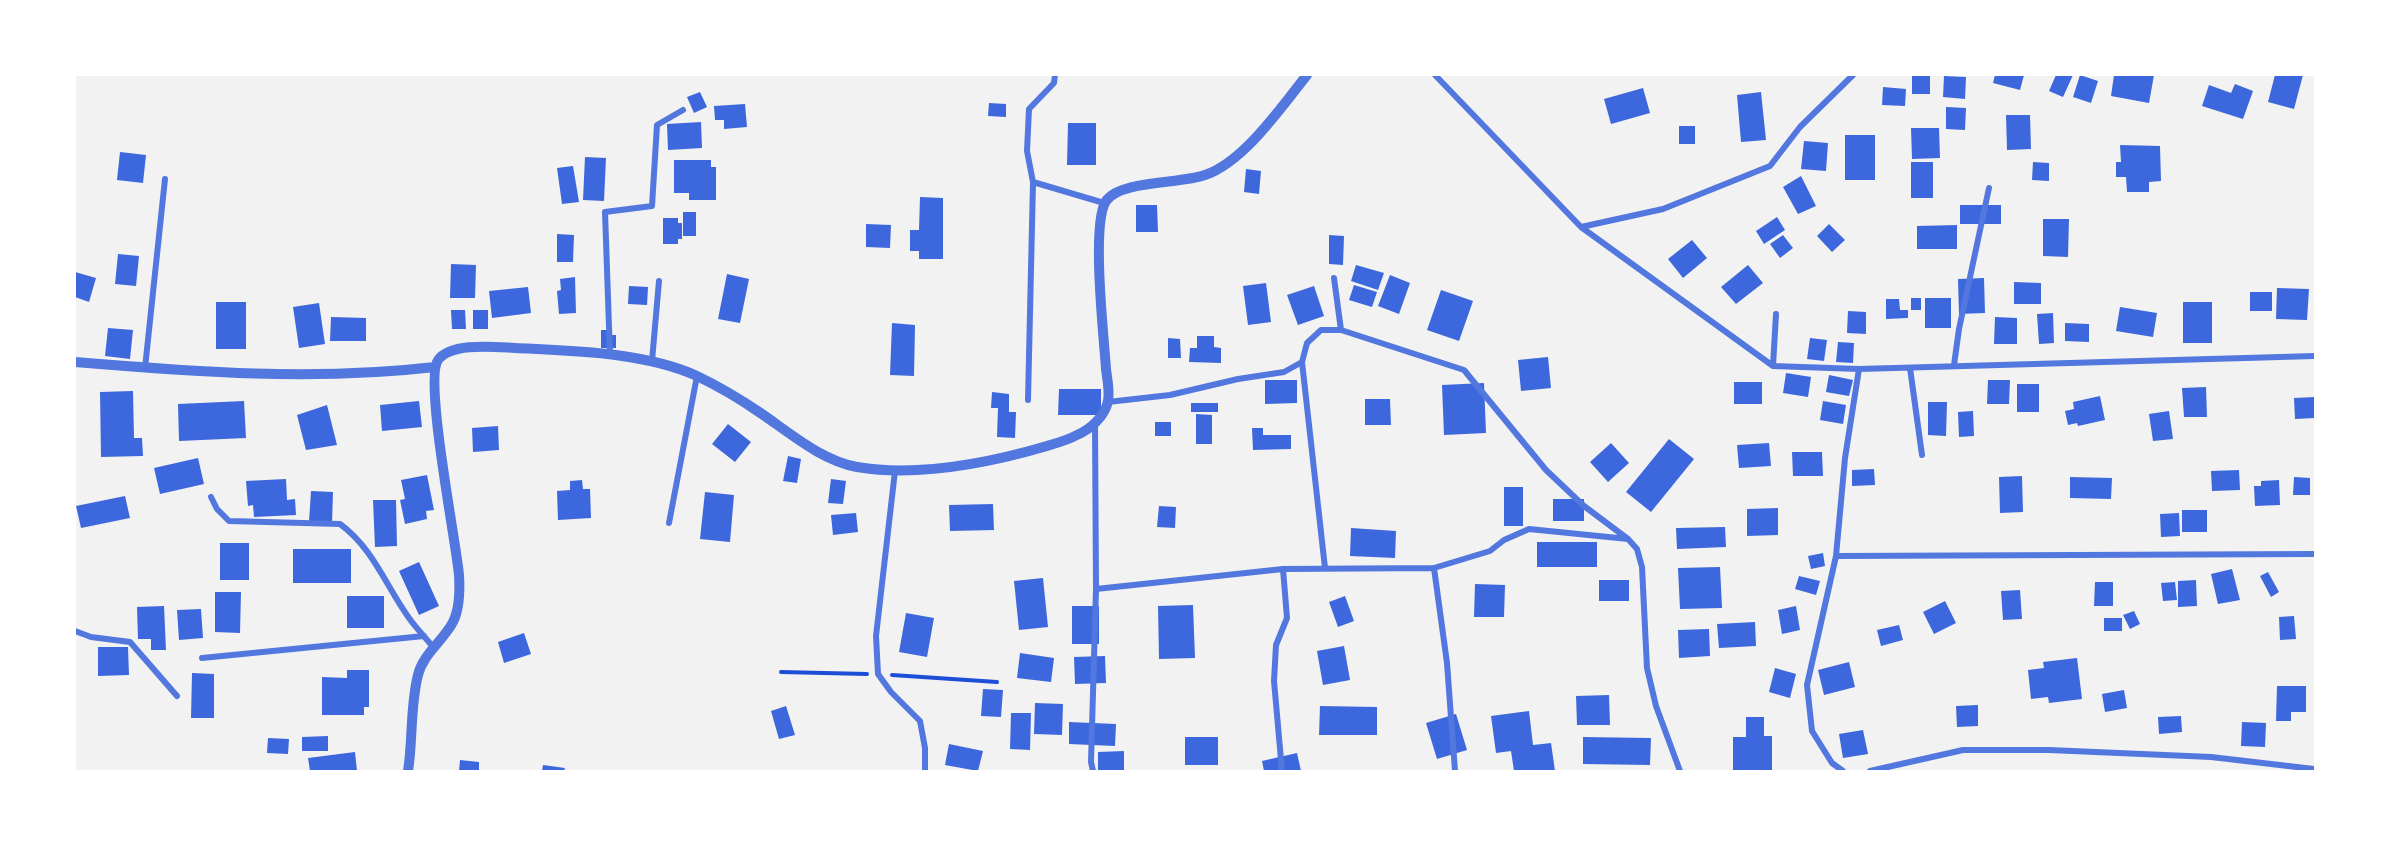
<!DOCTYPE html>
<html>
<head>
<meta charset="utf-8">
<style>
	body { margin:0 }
	#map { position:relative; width:2390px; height:846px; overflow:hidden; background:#f2f2f2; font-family:"Noto Serif",serif }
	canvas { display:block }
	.frame { position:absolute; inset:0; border:76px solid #fff; pointer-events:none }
</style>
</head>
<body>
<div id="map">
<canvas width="2390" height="846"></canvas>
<div class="frame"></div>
</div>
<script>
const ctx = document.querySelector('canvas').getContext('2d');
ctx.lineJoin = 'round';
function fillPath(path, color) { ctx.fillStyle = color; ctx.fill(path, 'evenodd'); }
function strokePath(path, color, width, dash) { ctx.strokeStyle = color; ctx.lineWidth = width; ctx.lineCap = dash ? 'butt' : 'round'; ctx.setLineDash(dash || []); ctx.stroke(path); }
const building = new Path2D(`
	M1912 75H1930V94H1912Z
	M1995 75H2024L2020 90 1993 83Z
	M2056 75H2073L2063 97 2049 91Z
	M2080 75 2098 81 2091 103 2073 97Z
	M2114 75H2154L2149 103 2111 96Z
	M2275 75H2303L2294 109 2268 102Z
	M1944 76 1966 77 1965 99 1943 97Z
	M2235 84 2253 91 2243 119 2202 106 2209 85 2231 93Z
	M1883 87 1906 89 1905 106 1882 105Z
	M1643 88 1650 113 1611 124 1604 99Z
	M700 92 707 107 694 113 687 97Z
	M1761 92 1766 140 1741 142 1737 95Z
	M989 103 1006 104V117L988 116Z
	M745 104 747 127 724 129V120H715L714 106Z
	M1946 107 1966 108 1965 130 1946 129Z
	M2006 115H2030L2031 149 2007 150Z
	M701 122 702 148 668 150 667 124Z
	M1068 123H1096V165H1067Z
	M1679 126H1695V144H1679Z
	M1911 128H1939L1940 158 1912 159Z
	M1845 135H1875V180H1845Z
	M1804 141 1828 143 1826 171 1801 169Z
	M2120 145 2160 146 2161 181 2149 182V192H2127L2126 177H2116V162H2121Z
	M120 152 146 155 143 183 117 180Z
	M585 157 606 158 604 201 583 200Z
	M674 160H711V167H716V200H689V193H674Z
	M1911 162H1933V198H1911Z
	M2033 162 2049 163V181L2032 180Z
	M573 166 579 202 562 204 557 168Z
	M1246 169 1261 171 1259 194 1244 192Z
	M1801 176 1816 206 1798 214 1783 187Z
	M920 197 943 198V259H919V251H910V230H919Z
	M1136 205H1157L1158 232H1136Z
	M1960 205H2001V224H1960Z
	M683 212H696V236H683Z
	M1777 217 1785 230 1764 244 1756 231Z
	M663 218H678V223H682V239H678V244H663Z
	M2043 219H2069L2068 257 2043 256Z
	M866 224 891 225 890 248 866 247Z
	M1829 224 1845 240 1832 252 1817 236Z
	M1957 225V249H1917V226Z
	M557 234 574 235 573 262H557Z
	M1329 235 1344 236 1343 265 1329 264Z
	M1783 235 1793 248 1780 258 1770 244Z
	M1692 240 1707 258 1683 278 1668 259Z
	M118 254 139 256 136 286 115 284Z
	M451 264 476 265 475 298H450Z
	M1356 265 1384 273 1378 290 1351 281Z
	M1748 265 1763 283 1736 304 1721 287Z
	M75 272 96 278 89 302 75 297Z
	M727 274 749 279 740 323 718 319Z
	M1390 275 1410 283 1399 314 1378 306Z
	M575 277 576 313 559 314 557 291 561 290 560 279Z
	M1984 278 1985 313 1959 314 1958 279Z
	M2014 282 2041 283V304H2014Z
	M1266 283 1271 322 1248 325 1243 286Z
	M1354 285 1377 292 1372 307 1349 300Z
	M629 286 648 287 647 305 628 304Z
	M1314 286 1324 316 1298 325 1287 295Z
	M528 287 531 313 492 318 489 291Z
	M2277 288 2309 289 2307 320 2276 319Z
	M1441 290 1473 301 1459 341 1427 330Z
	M2250 292H2272V311H2250Z
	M1911 298H1921V310H1911Z
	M1925 298H1951V328H1925Z
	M1886 299H1899L1900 310H1908V318L1886 319Z
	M216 302H246V349H216Z
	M2183 302H2212V343H2183Z
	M319 303 325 344 299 348 293 307Z
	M2120 307 2157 313 2153 337 2116 331Z
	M451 310H465L466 329H452Z
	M473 310H488V329H473Z
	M1848 311 1866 312V334L1847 333Z
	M2053 313 2054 343 2039 344 2037 314Z
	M331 317 366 318V341H330Z
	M1995 317 2017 318V344H1994Z
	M892 323 915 325 914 376 890 375Z
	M2065 323 2089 324V342L2065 341Z
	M108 328 133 330 130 359 105 356Z
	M601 330H611V335H616V348H601Z
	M1197 336H1214V347L1221 348V363L1189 362 1190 348H1197Z
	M1168 338 1180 339 1181 358H1168Z
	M1810 338 1827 340 1824 361 1807 359Z
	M1838 342 1854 343 1853 363 1836 362Z
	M1548 357 1551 388 1521 391 1518 360Z
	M1786 373 1811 377 1808 397 1783 393Z
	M1829 375 1853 380 1849 396 1826 392Z
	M1265 380H1297V403L1265 404Z
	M1988 380H2010L2009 404H1987Z
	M1734 382H1762V404H1734Z
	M1484 383 1486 433 1444 435 1442 385Z
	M2017 384H2039V412H2017Z
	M2206 387 2207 417H2184L2182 388Z
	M1059 389H1101V415H1058Z
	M133 391 134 438H142L143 456 101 457 100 392Z
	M992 392 1009 394V412H1016L1015 438 997 437 998 408H991Z
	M2100 396 2105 420 2078 426 2077 423 2068 425 2065 411 2074 409 2073 402Z
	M2315 397V418L2295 419 2294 398Z
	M1365 399H1390L1391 425H1365Z
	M244 401 246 438 179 441 178 404Z
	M419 401 422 427 382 431 380 405Z
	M1823 401 1846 405 1843 424 1820 420Z
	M1928 402H1947L1946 436 1928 435Z
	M1191 403H1218V412H1191Z
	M327 405 337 445 306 450 297 415Z
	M1973 411 1974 436 1959 437 1958 412Z
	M2169 411 2173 439 2153 441 2149 414Z
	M1196 414 1212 415V444H1196Z
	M1155 422H1171V436H1155Z
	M728 424 751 442 735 462 712 444Z
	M498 426 499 450 473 452 472 428Z
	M1252 428H1263V435H1291V449L1253 450Z
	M1669 439 1694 459 1651 512 1626 492Z
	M1611 443 1629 463 1608 482 1590 462Z
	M1769 443 1771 466 1739 468 1737 445Z
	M1792 452H1822L1823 476H1793Z
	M788 456 801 459 797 483 783 481Z
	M198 458 204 484 160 494 154 468Z
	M1874 469 1875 485 1852 486V470Z
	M2239 470 2240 490 2212 491 2211 471Z
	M427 475 434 510 426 511 427 519 405 524 400 500 405 499 401 480Z
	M2022 476 2023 512 2000 513 1999 477Z
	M2070 477 2112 478 2111 499 2070 498Z
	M2294 477 2310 478V495H2293Z
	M286 479 287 500 295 499 296 515 254 517 253 505 248 506 246 481Z
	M831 479 846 481 843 504 828 503Z
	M582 480 583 489H590L591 518 558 520 557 491 570 490V481Z
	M2279 480 2280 505 2255 506 2254 486H2261V481Z
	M1504 487H1523V526H1504Z
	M311 491 333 492 332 523 309 522Z
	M705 492 734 495 730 542 700 539Z
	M125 496 130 518 81 528 76 506Z
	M1553 499H1584V521H1553Z
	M373 500H396L397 546 375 547Z
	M993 504 994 530 950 531 949 505Z
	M1159 506 1176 507 1175 528 1157 527Z
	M1778 508V535L1747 536V509Z
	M2182 510H2207V532H2182Z
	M856 513 858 532 833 535 831 515Z
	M2179 513 2180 536 2161 537 2160 514Z
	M1725 527 1726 547 1677 549 1676 528Z
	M1351 528 1396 531 1395 558 1350 556Z
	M1537 542H1597V567H1537Z
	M220 543H249V580H220Z
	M293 549H351V583H293Z
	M1823 553 1825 566 1811 569 1808 556Z
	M419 562 439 606 419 615 399 571Z
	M1720 567 1722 608 1680 609 1678 568Z
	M2232 569 2240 600 2218 604 2211 574Z
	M2268 572 2279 592 2271 597 2260 576Z
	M1799 576 1820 581 1816 595 1795 589Z
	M1043 578 1048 627 1019 630 1014 581Z
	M1599 580H1629V601H1599Z
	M2196 580 2197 606 2178 607V581Z
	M2095 582H2113V606H2094Z
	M2175 582 2177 600 2163 601 2161 583Z
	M1475 584 1505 585 1504 617H1474Z
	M2020 590 2022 619 2003 620 2001 591Z
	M215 592H241L240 633 215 632Z
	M347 596H384V628H347Z
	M1345 596 1354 621 1338 627 1329 602Z
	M1945 601 1956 623 1934 634 1923 612Z
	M1193 605 1195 658 1159 659 1158 606Z
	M164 606 166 650H151V639H138L137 607Z
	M1072 606H1099V644H1072Z
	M1796 606 1800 630 1782 634 1778 610Z
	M201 609 203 638 179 640 177 610Z
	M2134 611 2140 624 2130 629 2123 615Z
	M906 613 934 618 927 657 899 652Z
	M2294 616 2296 639 2280 640 2279 617Z
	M2104 618H2122V631H2104Z
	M1755 622 1756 646 1719 648 1717 624Z
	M1899 625 1903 640 1881 646 1877 630Z
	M1709 629 1710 656 1679 658 1678 630Z
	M524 633 531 654 504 663 498 642Z
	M1344 646 1350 680 1323 685 1317 651Z
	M98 647H128L129 675 98 676Z
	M1020 653 1054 658 1051 682 1017 678Z
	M1105 656 1106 683 1075 684 1074 657Z
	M2077 658 2082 699 2049 703 2048 697 2031 699 2028 670 2044 668 2043 662Z
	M1849 662 1855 687 1824 695 1818 670Z
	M1775 668 1796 674 1790 698 1769 692Z
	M347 670H369V707H364V715H322V677L347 678Z
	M192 673 214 674V718H191Z
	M2277 686H2306V712H2291V721H2276Z
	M983 689 1003 690 1001 717 981 716Z
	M2124 690 2127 708 2105 712 2102 694Z
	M1609 695 1610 725H1577L1576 696Z
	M1035 703 1063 704 1062 735 1034 734Z
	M1978 705V726L1957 727 1956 706Z
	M786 706 795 735 779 739 771 711Z
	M1320 706 1377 707V735H1319Z
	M1529 711 1533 745 1551 743 1555 771H1514L1511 751 1496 753 1491 716Z
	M1011 713H1031L1030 750 1010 749Z
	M1456 714 1467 750 1437 759 1426 723Z
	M2181 716 2182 732 2159 734 2158 717Z
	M1746 717H1764V736H1772V771H1733V737H1746Z
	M1069 722 1116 724 1115 746 1069 744Z
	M2242 722 2266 723 2265 747 2241 746Z
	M1863 730 1868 754 1843 758 1839 734Z
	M328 736V751H302V737Z
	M1185 737H1218V765H1185Z
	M1583 737 1651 738 1650 765 1583 764Z
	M268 738 289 739 288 754 267 753Z
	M949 744 983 751 978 771 945 765Z
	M1124 751V771H1098V752Z
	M355 752 357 771H310L308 758Z
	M1297 753 1301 771H1264L1262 761Z
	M460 760 479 762V771H459Z
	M543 765 565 768 564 771H542Z`);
const path = new Path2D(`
	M781 672 867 674
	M892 675 997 682`);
const minor = new Path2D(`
	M1055 75 1054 83 1029 109 1027 151 1033 182 1104 203
	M1435 75 1581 227 1773 366 1859 369
	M1581 227 1663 209 1770 166 1800 127 1853 75
	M1334 278 1341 330
	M610 355 605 212 652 206 657 125 683 110
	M652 361 659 281
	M1302 362 1325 568
	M1954 365 1959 329 1989 188
	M1773 366 1776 314
	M145 368 165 179
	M1910 368 1922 455
	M1028 400 1033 182
	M1108 402 1170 395 1238 379 1284 372 1302 362 1307 343 1321 330H1341L1464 370 1546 470 1584 506 1628 539 1637 549 1642 567 1647 668 1656 706 1680 771
	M895 471 876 636 878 674 891 692 920 721 925 748V771
	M211 497 217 509 229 521 340 524C373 548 386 586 409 618 416 628 425 637 433 647
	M669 523 697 376
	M1836 556 2315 554
	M1434 568 1447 663 1455 771
	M1096 589 1283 569 1434 568 1490 551 1504 540 1529 529 1628 539
	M75 631 91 637 130 642 177 696
	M202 658 424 636
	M1093 771 1091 762 1096 589 1095 424
	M1282 771 1274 681 1276 645 1287 618 1283 569
	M1843 771 1832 763 1812 731 1807 685 1836 556 1845 458 1859 369 2315 356
	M1870 771 1963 750H2049L2211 757 2314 769V771`);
const tertiary = new Path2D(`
	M75 362C195 372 315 381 435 367
	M408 771C413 740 410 706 418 675 423 654 443 641 453 622 460 608 460 591 459 575 456 541 424 380 438 360 451 342 495 347 515 348 573 351 644 352 697 376 718 386 740 399 759 412 789 432 820 460 857 467 917 477 989 463 1047 446 1057 443 1068 440 1077 435 1091 429 1105 416 1108 401 1110 391 1107 378 1106 369 1104 337 1091 224 1106 201 1120 180 1181 184 1205 175 1244 162 1282 106 1307 75`);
fillPath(building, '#3d67dc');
strokePath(path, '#1d4ed8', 4);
strokePath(minor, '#5277de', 6);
strokePath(tertiary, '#5277de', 10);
</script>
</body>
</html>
